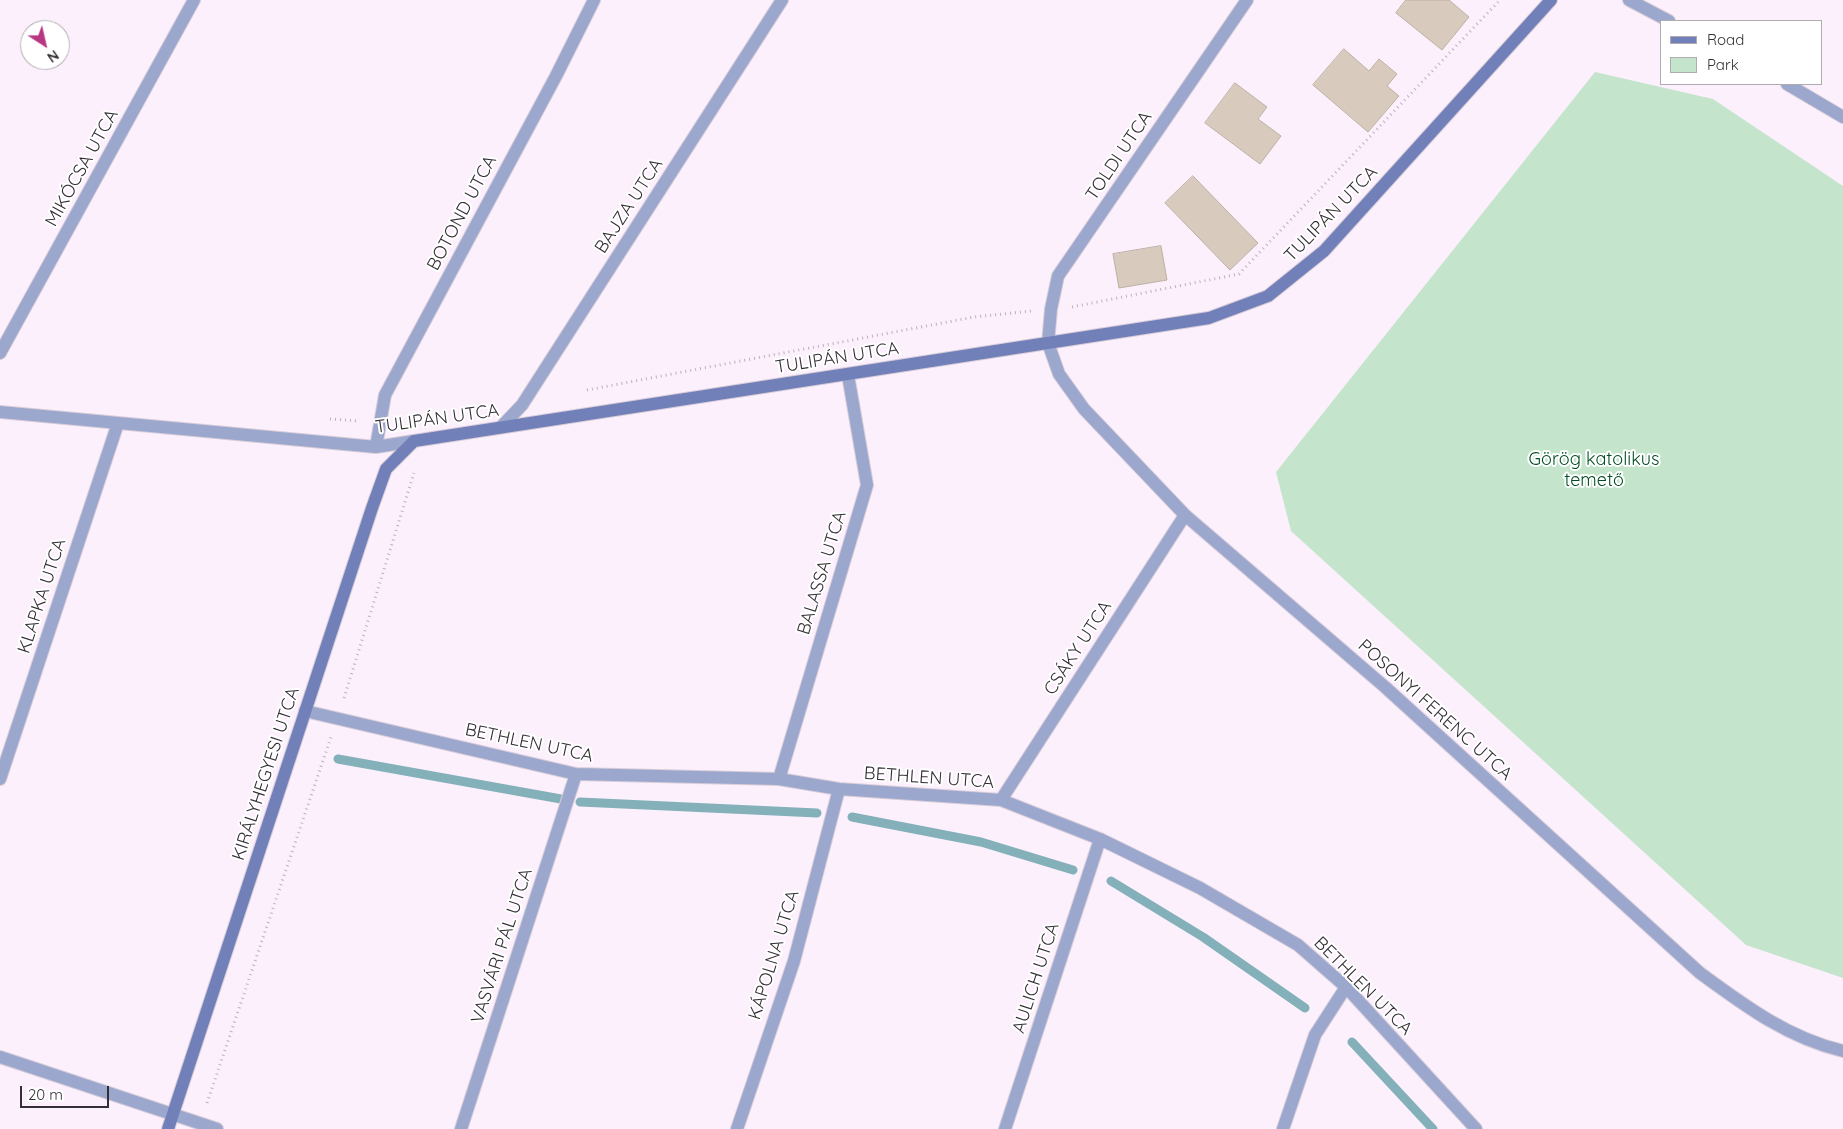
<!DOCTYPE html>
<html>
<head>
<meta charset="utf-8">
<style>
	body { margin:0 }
	#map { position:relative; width:1843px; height:1129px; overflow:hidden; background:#fcf0fd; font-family:Quicksand,sans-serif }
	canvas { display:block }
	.legend { position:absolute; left:1660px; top:20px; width:162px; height:65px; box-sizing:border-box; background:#fff; border:1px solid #aeacae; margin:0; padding:6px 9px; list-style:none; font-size:15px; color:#342f34 }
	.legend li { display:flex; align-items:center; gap:10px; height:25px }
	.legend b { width:25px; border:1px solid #aeacae }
	.north { position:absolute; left:20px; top:20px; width:50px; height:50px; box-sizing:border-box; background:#fff; border:1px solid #aeacae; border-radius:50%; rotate:145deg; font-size:14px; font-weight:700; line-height:20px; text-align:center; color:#342f34 }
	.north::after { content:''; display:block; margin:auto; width:18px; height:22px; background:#b73783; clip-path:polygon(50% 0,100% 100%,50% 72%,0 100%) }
	.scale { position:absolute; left:20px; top:1086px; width:89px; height:22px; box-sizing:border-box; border:2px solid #342f34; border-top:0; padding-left:6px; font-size:15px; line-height:18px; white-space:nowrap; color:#342f34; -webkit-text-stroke:4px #fff; paint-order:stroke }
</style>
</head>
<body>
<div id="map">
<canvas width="1843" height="1129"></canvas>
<ul class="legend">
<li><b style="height:6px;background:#7180b8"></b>Road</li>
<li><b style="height:14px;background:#c5e4cc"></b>Park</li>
</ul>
<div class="north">N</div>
<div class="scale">20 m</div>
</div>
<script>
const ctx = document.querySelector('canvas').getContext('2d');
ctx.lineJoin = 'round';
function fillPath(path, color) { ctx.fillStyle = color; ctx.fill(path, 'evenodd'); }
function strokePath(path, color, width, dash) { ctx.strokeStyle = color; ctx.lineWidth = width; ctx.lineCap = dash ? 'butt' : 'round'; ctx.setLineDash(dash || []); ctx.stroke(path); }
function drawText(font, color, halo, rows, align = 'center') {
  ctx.font = font + ' Quicksand,sans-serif'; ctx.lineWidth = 4; ctx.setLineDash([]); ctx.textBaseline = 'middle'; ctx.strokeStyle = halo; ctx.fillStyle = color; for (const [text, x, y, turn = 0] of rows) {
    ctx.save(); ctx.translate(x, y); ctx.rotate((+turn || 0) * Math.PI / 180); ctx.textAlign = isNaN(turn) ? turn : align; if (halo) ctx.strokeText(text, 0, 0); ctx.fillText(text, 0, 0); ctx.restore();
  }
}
const green = new Path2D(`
	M1595 72 1713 99 1843 186V978L1746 945 1291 531 1276 472Z`);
const stream = new Path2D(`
	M338 759 561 799
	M580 802 817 813
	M852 817 981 842 1073 870
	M1111 881 1203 937 1305 1008
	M1352 1042 1433 1129`);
const building = new Path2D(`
	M1406 0H1449L1469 17 1442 50 1396 13Z
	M1344 49 1369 71 1379 59 1397 74 1387 86 1399 96 1368 132 1313 85Z
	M1235 83 1267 107 1258 119 1281 136 1260 164 1205 123Z
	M1193 176 1258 243 1230 270 1165 203Z
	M1161 246 1167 280 1119 288 1113 254Z`);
const path = new Path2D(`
	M1072 307 1239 274 1500 0
	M587 390 974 317 1031 311
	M330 419 359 421
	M344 698 414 473
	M207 1103 331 737`);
const minor = new Path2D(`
	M1247 0 1058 276 1051 309 1048 343 1059 374 1084 409 1185 515 1385 687 1700 973C1745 1006 1788 1038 1843 1051
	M1629 0 1669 21
	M1787 84 1843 117
	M0 353 194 0
	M0 412 376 447 414 441
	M501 427 522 405 782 0
	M376 447 385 395 556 76 594 0
	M305 711 576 774 779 779 839 789 1001 800 1100 839 1200 888 1298 945 1346 987 1476 1129
	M0 779 118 423
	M779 779 867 485 848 375
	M1001 800 1185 515
	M0 1057 217 1129
	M461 1129 576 774
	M737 1129 794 961 839 789
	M1005 1129 1100 839
	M1283 1129 1315 1035 1346 987`);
const secondary = new Path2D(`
	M168 1129 372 508 386 469 414 441 1209 318 1268 296 1324 251 1551 0`);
const streetNames = [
	["TOLDI UTCA",1119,156,-56],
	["MIKÓCSA UTCA",82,168,-61],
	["BAJZA UTCA",629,206,-57],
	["BOTOND UTCA",462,213,-62],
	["TULIPÁN UTCA",1331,214,-46],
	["TULIPÁN UTCA",837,358,-9],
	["TULIPÁN UTCA",437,419,-8],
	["BALASSA UTCA",822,573,-73],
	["KLAPKA UTCA",42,596,-72],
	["CSÁKY UTCA",1078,648,-57],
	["POSONYI FERENC UTCA",1435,710,42],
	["BETHLEN UTCA",529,743,12],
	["KIRÁLYHEGYESI UTCA",266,774,-72],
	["BETHLEN UTCA",929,778,4],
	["VASVÁRI PÁL UTCA",502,946,-72],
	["KÁPOLNA UTCA",774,955,-73],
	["AULICH UTCA",1036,978,-72],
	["BETHLEN UTCA",1363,986,45]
];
const parkNames = [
	["Görög katolikus",1594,460],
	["temető",1594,481]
];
fillPath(green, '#c5e4cc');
strokePath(stream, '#84b0ba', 9);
fillPath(building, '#d8cbbe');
strokePath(building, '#bdb0a4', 1);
strokePath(minor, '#d8cdd9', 14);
strokePath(secondary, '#d8cdd9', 14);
strokePath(path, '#bbb2bc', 3, [1, 4]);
strokePath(minor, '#9ba7cd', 12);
strokePath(secondary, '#7180b8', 12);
drawText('18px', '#342f34', '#fff', streetNames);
drawText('18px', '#024d24', '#fff', parkNames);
</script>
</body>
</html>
